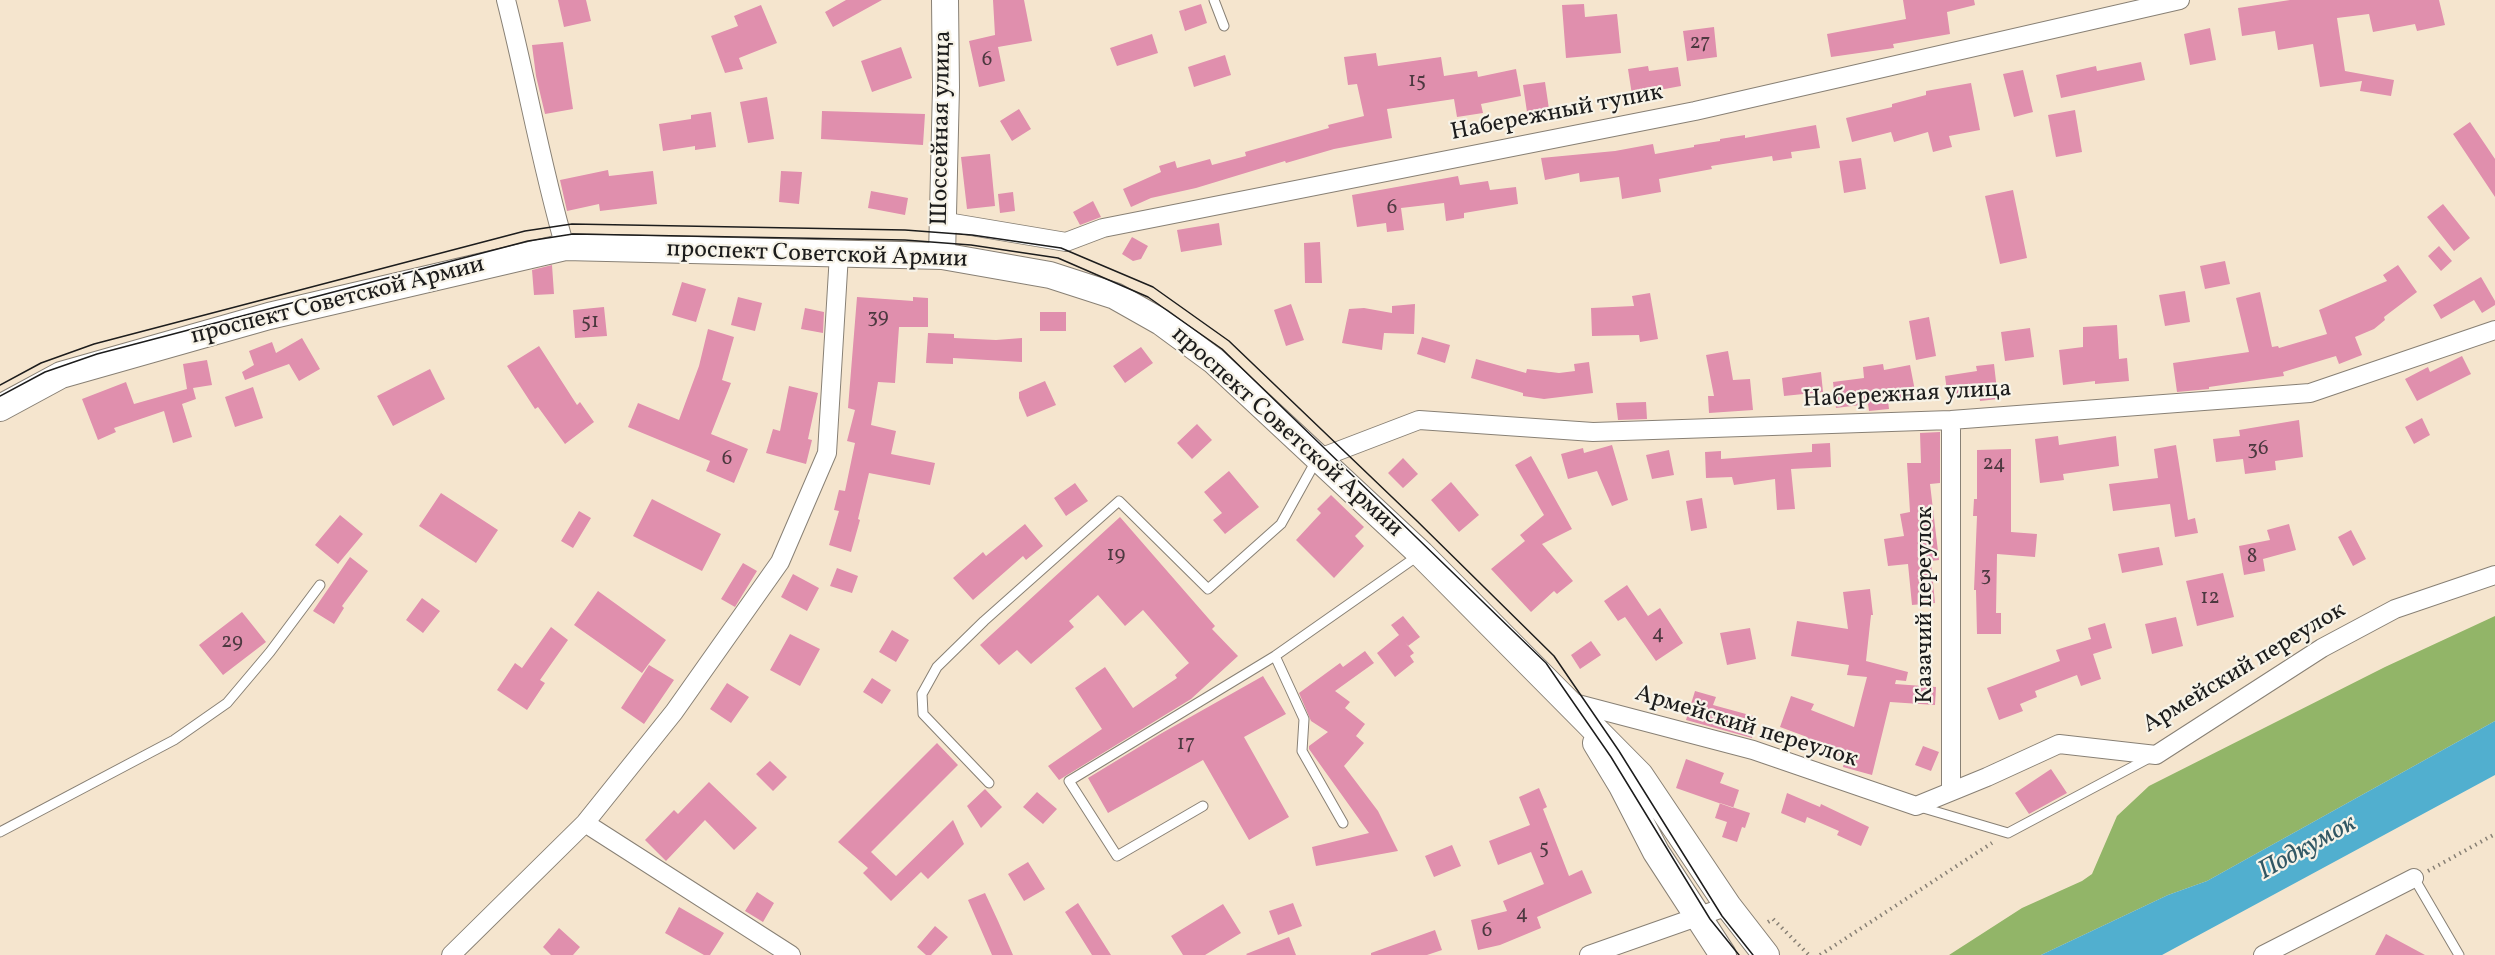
<!DOCTYPE html>
<html>
<head>
<meta charset="utf-8">
<style>
	body { margin:0 }
	canvas { display:block; background:#f5e5ce }
</style>
</head>
<body>
<canvas width="2495" height="955"></canvas>
<script>
const ctx = document.querySelector('canvas').getContext('2d');
ctx.lineJoin = 'round';
function fillPath(path, color) { ctx.fillStyle = color; ctx.fill(path, 'evenodd'); }
function strokePath(path, color, width, dash) { ctx.strokeStyle = color; ctx.lineWidth = width; ctx.lineCap = dash ? 'butt' : 'round'; ctx.setLineDash(dash || []); ctx.stroke(path); }
function drawText(font, color, halo, rows, align = 'center') {
  ctx.font = font + ' Vollkorn,serif'; ctx.lineWidth = 4.5; ctx.setLineDash([]); ctx.textBaseline = 'middle'; ctx.strokeStyle = halo; ctx.fillStyle = color; for (const [text, x, y, turn = 0] of rows) {
    ctx.save(); ctx.translate(x, y); ctx.rotate((+turn || 0) * Math.PI / 180); ctx.textAlign = isNaN(turn) ? turn : align; if (halo) ctx.strokeText(text, 0, 0); ctx.fillText(text, 0, 0); ctx.restore();
  }
}
const forest = new Path2D(`
	M2495 616V721L2207 881 2168 895 2041 955H1949L2022 908 2082 881 2092 874 2117 816 2149 786 2385 667Z`);
const water = new Path2D(`
	M2495 721V775L2162 955H2041L2168 895 2207 881Z`);
const building = new Path2D(`
	M558 0H586L591 21 564 27Z
	M846 0H882L833 27 825 12Z
	M993 0H1024L1032 41 998 47 1005 81 979 87 969 41 995 35Z
	M1903 0H1974L1975 5 1947 12 1950 34 1893 44 1894 48 1831 57 1827 34 1906 19Z
	M2290 0H2439L2445 25 2417 31 2415 24 2373 32 2369 14 2337 18 2345 71 2394 80 2391 96 2360 91 2362 81 2320 87 2313 44 2278 50 2275 31 2242 36 2238 8Z
	M1201 4 1207 23 1185 31 1179 11Z
	M1584 4 1585 17 1617 14 1621 53 1566 58 1562 5Z
	M761 5 777 43 739 58 743 69 725 73 711 36 738 26 734 16Z
	M1714 27 1717 57 1687 61 1683 31Z
	M2210 28 2216 60 2190 65 2184 34Z
	M1152 34 1158 53 1117 66 1110 48Z
	M563 42 573 109 545 114 536 76 532 45Z
	M901 47 912 78 872 92 861 61Z
	M1376 53 1378 66 1441 57 1444 76 1477 71 1478 77 1516 69 1521 96 1481 104 1483 113 1457 117 1454 99 1387 109 1392 138 1334 149 1286 163 1285 161 1196 188 1151 198 1131 207 1123 189 1161 172 1159 166 1175 161 1177 168 1210 159 1212 165 1246 156 1245 152 1329 128 1328 125 1364 116 1357 84 1348 85 1344 57Z
	M1225 55 1231 75 1194 87 1188 67Z
	M2141 62 2145 80 2061 98 2056 75 2096 66 2097 71Z
	M1648 66 1649 71 1678 67 1681 86 1632 95 1628 69Z
	M2023 70 2033 112 2014 117 2003 74Z
	M1545 82 1549 109 1527 112 1523 85Z
	M1971 83 1980 130 1949 136 1952 147 1933 152 1928 132 1894 142 1891 132 1852 142 1846 118 1892 107V104L1926 95V91Z
	M767 97 774 139 748 143 740 102Z
	M1019 109 1031 129 1012 141 1000 121Z
	M2075 110 2082 152 2056 157 2048 115Z
	M822 111 925 114 923 145 821 139Z
	M711 112 716 147 695 150V146L663 151 659 124 691 119V115Z
	M2470 122 2495 159V197L2453 134Z
	M1816 125 1820 148 1791 152 1792 158 1773 161 1772 156 1711 166 1712 169 1659 179 1661 192 1622 199 1619 177 1580 182 1579 173 1545 180 1541 158 1615 151 1653 144 1655 154 1694 147V145L1720 141V139L1745 135V138Z
	M990 154 995 206 967 209 961 157Z
	M1861 158 1866 189 1844 193 1839 161Z
	M608 170 609 176 653 171 657 204 600 211 599 204 567 211 560 180Z
	M781 171 802 172 799 204 779 202Z
	M1458 176 1460 185 1488 181 1490 190 1516 187 1518 204 1464 213V218L1446 221 1444 203 1401 208 1404 230 1387 232 1386 223 1357 227 1352 195Z
	M2013 190 2027 258 2000 264 1985 196Z
	M871 191 908 198 905 215 868 208Z
	M1013 192 1015 211 1000 213 998 194Z
	M1093 201 1101 217 1080 225 1073 212Z
	M2443 204 2470 238 2454 251 2427 217Z
	M1219 223 1222 245 1181 252 1177 230Z
	M1132 237 1148 246 1141 259 1133 261 1122 254Z
	M1320 242 1322 283H1305L1304 243Z
	M2439 246 2452 261 2441 271 2428 256Z
	M2225 261 2230 284 2205 289 2200 266Z
	M552 265 554 294 534 295 532 270Z
	M2398 265 2417 292 2384 317 2385 320 2374 329 2355 337 2362 355 2339 364 2336 356 2283 372 2284 376 2209 387V389L2177 392 2173 363 2249 352 2236 298 2260 292 2272 347 2278 346 2279 348 2327 334 2319 310 2387 281 2383 275Z
	M2481 277 2495 301V305L2482 313 2474 300 2441 319 2433 305Z
	M682 282 706 289 696 322 672 315Z
	M2185 291 2190 322 2165 326 2159 295Z
	M1650 293 1658 339 1640 342 1639 335 1592 336 1591 308 1634 306 1632 296Z
	M738 297 762 303 755 331 731 325Z
	M857 297 913 301V297L928 298V327H899L895 383 878 382 871 425 896 431 891 454 935 463 930 485 869 473 858 519 860 520 851 552 829 545 839 511 834 510 839 490 845 491 855 443 847 441 855 410 848 408Z
	M1291 304 1304 340 1286 346 1274 310Z
	M1415 304 1414 334 1384 333 1382 350 1342 343 1349 309 1364 308 1392 313V306Z
	M604 307 607 336 575 338 573 310Z
	M805 308 824 312 823 333 801 329Z
	M1040 312H1066V331H1040Z
	M1929 317 1936 356 1916 360 1909 321Z
	M2117 325 2119 359 2127 358 2129 381 2095 384V381L2063 385 2059 350 2083 347V327Z
	M2030 328 2034 357 2005 361 2001 332Z
	M708 329 734 337 722 380 731 383 711 434 748 449 734 483 706 471 710 461 628 427 638 403 679 420 699 366Z
	M928 333 954 334V338L996 340 1022 338V362L953 358V364L926 363Z
	M1422 337 1450 345 1445 363 1417 354Z
	M302 338 320 369 299 381 289 364 245 380 242 372 254 365 249 351 272 342 276 353Z
	M539 346 577 405 580 402 594 422 565 444 538 407 535 409 507 366Z
	M1141 347 1153 363 1125 383 1113 366Z
	M1728 351 1733 380 1750 379 1753 410 1709 413 1708 396H1714L1706 355Z
	M2462 356 2471 374 2417 401 2405 379 2428 367 2430 372Z
	M1476 359 1526 373 1527 369 1559 373 1575 371 1574 364 1589 362 1593 393 1544 399 1523 396V393L1471 378Z
	M207 360 212 385 193 388 196 399 182 404 192 437 173 443 164 411 114 428 116 432 98 440 82 399 126 382 134 404 187 389 183 364Z
	M1883 364 1884 370 1910 365 1916 396 1888 401 1889 409 1869 411 1868 404 1836 408 1833 382 1864 378 1863 367Z
	M1994 364 1998 399 1980 401 1979 395 1948 399 1945 376 1977 371 1976 366Z
	M430 369 445 399 393 426 377 396Z
	M1821 372 1823 392 1784 396 1782 378Z
	M1045 381 1056 405 1027 417 1019 398V392Z
	M789 386 818 393 808 439 812 440 806 464 766 453 773 429 780 431Z
	M253 387 263 418 235 427 225 397Z
	M1646 402 1647 419 1618 420 1616 403Z
	M2422 418 2430 435 2414 444 2405 427Z
	M2299 420 2303 457 2275 461 2276 470 2245 474 2243 459 2216 462 2213 439 2240 436 2239 430Z
	M1197 424 1212 440 1192 459 1177 443Z
	M1940 432V483L1930 484 1939 560 1931 561 1935 603 1912 605 1908 564 1888 566 1884 539 1904 536 1900 514 1910 512 1907 463H1921L1920 433Z
	M2058 436 2059 445 2116 436 2119 466 2063 474 2064 480 2040 483 2035 439Z
	M1830 443 1831 467 1791 469 1795 509 1777 510 1775 479 1734 485 1732 477 1706 478 1705 452 1721 451V459L1812 452V444Z
	M1612 445 1628 500 1612 506 1597 471 1568 479 1561 454 1583 448 1584 453Z
	M2176 445 2188 520 2195 518 2198 533 2175 537 2170 504 2113 511 2109 484 2158 478 2154 449Z
	M2011 449V532L2037 534 2035 557 1997 554 1996 613H2001V634H1977L1976 590H1974L1977 516H1973L1974 499H1977V450Z
	M1669 450 1674 475 1652 479 1646 455Z
	M1531 456 1572 529 1542 544 1573 581 1557 594 1554 591 1531 612 1491 569 1525 541 1520 535 1544 515 1515 465Z
	M1403 458 1418 474 1403 488 1388 473Z
	M1229 471 1259 507 1225 534 1213 520 1222 513 1204 492Z
	M1451 482 1479 515 1459 532 1431 500Z
	M1075 483 1088 501 1066 516 1054 498Z
	M441 493 498 530 476 563 419 526Z
	M1331 495 1364 527 1355 536 1364 546 1334 578 1296 540 1321 513 1317 509Z
	M1702 498 1707 528 1691 531 1686 501Z
	M652 499 721 534 702 571 633 536Z
	M579 511 591 518 573 548 561 541Z
	M340 515 363 534 338 564 315 545Z
	M1120 517 1215 626 1212 629 1238 656 1191 699 1059 780 1048 766 1102 729 1075 688 1105 667 1133 708 1177 678 1175 675 1189 663 1143 610 1125 626 1098 595 1069 621 1074 627 1031 664 1017 650 999 665 980 645Z
	M1025 524 1043 546 1026 560 1023 556 973 600 953 578 983 552 986 556Z
	M2289 524 2296 550 2263 559 2265 571 2244 575 2239 546 2270 540 2267 530Z
	M2351 530 2366 559 2353 566 2338 537Z
	M2159 547 2163 565 2122 573 2118 554Z
	M350 557 368 571 342 606 344 608 334 624 313 611Z
	M743 563 757 571 735 607 721 599Z
	M837 568 858 576 852 593 830 586Z
	M2223 573 2234 617 2197 626 2186 581Z
	M793 574 819 588 807 611 781 597Z
	M1627 585 1648 616 1660 608 1683 643 1656 661 1625 617 1618 621 1604 601Z
	M1870 589 1873 615H1871L1866 661 1908 672 1906 681 1896 680 1895 684 1936 687 1935 705 1890 702 1872 775 1843 767 1845 757 1805 741 1807 737 1780 727 1791 696 1814 704 1811 710 1854 727 1867 677 1847 675 1849 665 1791 656 1797 621 1848 629 1843 592Z
	M598 591 666 640 642 673 574 625Z
	M422 598 440 611 423 633 406 620Z
	M242 612 266 642 223 675 199 645Z
	M1403 616 1420 637 1408 646 1405 642 1414 653 1410 656 1414 662 1395 677 1377 653 1399 635 1391 625Z
	M2176 617 2183 646 2152 654 2145 624Z
	M2105 623 2112 648 2093 654 2101 679 2081 686 2077 675 2035 691 2037 697 2020 704 2023 711 1999 720 1987 688 2060 661 2056 650 2091 639 2088 628Z
	M551 627 568 640 540 680 545 683 527 710 497 690 515 663 522 668Z
	M1750 628 1756 659 1727 665 1720 633Z
	M892 630 909 640 896 662 879 652Z
	M790 634 820 649 800 686 770 670Z
	M1591 641 1601 655 1580 669 1571 655Z
	M1365 651 1374 663 1335 691 1350 702 1345 708 1365 724 1356 736 1364 743 1344 766 1378 811 1398 851 1316 866 1312 847 1369 833 1309 749V746L1328 732 1311 721 1299 693 1340 663 1343 667Z
	M649 665 674 680 644 724 621 708Z
	M1263 676 1286 714 1244 737 1289 817 1249 840 1203 760 1108 813 1088 778 1162 733Z
	M872 678 891 690 882 704 863 692Z
	M727 683 749 697 731 723 710 709Z
	M1695 691 1716 697 1713 705 1757 717 1752 738 1686 720Z
	M937 743 958 765 871 852 896 876 953 820 964 844 928 879 921 872 891 901 863 873 868 868 838 842Z
	M1923 746 1939 752 1931 771 1915 765Z
	M1686 759 1724 773 1720 783 1739 790 1733 808 1676 788Z
	M770 761 787 777 773 791 756 774Z
	M2051 769 2067 793 2029 814 2015 793Z
	M709 782 757 828 734 850 705 820 666 861 645 840 674 810 678 814Z
	M1539 788 1547 807 1543 809 1569 876 1582 870 1592 893 1537 917 1541 928 1500 945 1478 950 1471 920 1507 911 1503 901 1544 884 1531 852 1498 865 1489 841 1530 825 1519 797Z
	M985 789 1002 807 981 828 967 806Z
	M1037 792 1057 809 1043 824 1023 807Z
	M1787 793 1820 807 1821 804 1869 827 1861 846 1837 835 1839 831 1807 817 1805 823 1781 813Z
	M1720 803 1750 813 1745 828 1742 827 1737 842 1722 837 1727 822 1715 818Z
	M1452 845 1461 866 1434 877 1425 856Z
	M1028 862 1045 889 1024 901 1008 874Z
	M757 892 774 903 763 922 745 911Z
	M985 893 998 921 1013 955H992L968 900Z
	M1078 903 1111 955H1092L1065 912Z
	M1293 903 1302 926 1278 935 1269 911Z
	M1223 904 1241 933 1205 955H1183L1171 936Z
	M679 907 724 933 710 955H704L665 933Z
	M935 926 948 937 931 955H926L917 947Z
	M559 928 580 947 573 955H551L543 947Z
	M1435 930 1442 950 1427 955H1371V953Z
	M2386 934 2425 955H2375Z
	M1289 937 1296 955H1247L1246 954Z`);
const path = new Path2D(`
	M2428 871 2495 834
	M1768 922 1773 919 1809 955
	M1820 955 1992 843`);
const service = new Path2D(`
	M1214 0 1224 26
	M1275 656 1304 719 1302 751 1343 823
	M989 783 923 714 922 694 937 667 984 621 1119 501 1208 589 1281 524 1317 459
	M1203 806 1117 856 1069 781 1275 656 1419 555
	M1920 807 2008 833 2151 757
	M0 832 174 740 227 703 270 652 320 585
	M2414 878 2459 955`);
const minor = new Path2D(`
	M506 0C527 82 541 165 565 247
	M941 221 1066 242 1103 228 1695 111 2180 0
	M1951 420V791
	M1317 459 1419 420 1593 432 1951 420 2310 393 2495 330
	M1570 702 1753 750 1916 806 1987 777 2059 744 2156 755 2322 648 2395 609 2495 575
	M585 823 791 955
	M451 955 585 823 674 712 780 562 827 453 839 254
	M1589 955 1728 906
	M2263 955 2414 878`);
const secondary = new Path2D(`
	M942 256 946 87 945 0
	M0 408 61 375 269 316 565 247 942 256 1050 275 1115 296 1161 322 1214 361 1421 554 1640 775 1728 906 1766 955
	M1596 743 1622 786 1656 852 1723 955`);
const tram = new Path2D(`
	M0 385 41 363 94 344 525 231 572 224 905 230 972 235 1061 248 1153 287 1229 341 1416 520 1554 656 1619 751 1722 916 1753 955
	M0 396 45 372 97 354 528 241 573 234 905 240 971 245 1058 258 1148 297 1222 349 1546 663 1611 757 1710 919 1739 955`);
const numberNames = [
	["27",1700,44],
	["6",987,61],
	["15",1417,82],
	["6",1392,209],
	["39",878,318],
	["51",590,323],
	["36",2258,450],
	["6",727,460],
	["24",1994,465],
	["19",1116,556],
	["8",2252,558],
	["3",1986,576],
	["12",2210,599],
	["4",1658,635],
	["29",232,643],
	["17",1186,745],
	["5",1544,849],
	["4",1522,915],
	["6",1487,932]
];
const streetNames = [
	["Набережный тупик",1557,114,-11],
	["Шоссейная улица",943,128,-89],
	["проспект Советской Армии",817,256,2],
	["проспект Советской Армии",338,302,-14],
	["Набережная улица",1907,396,-3],
	["проспект Советской Армии",1286,433,42],
	["Казачий переулок",1927,605,-90],
	["Армейский переулок",2245,669,-31],
	["Армейский переулок",1746,728,17]
];
const waterNames = [
	["Подкумок",2308,849,-29]
];
fillPath(forest, '#92b568');
fillPath(water, '#51afcf');
fillPath(building, '#e08fad');
strokePath(service, '#888075', 11);
strokePath(minor, '#888075', 20);
strokePath(secondary, '#888075', 28);
strokePath(path, '#888075', 4, [1.5, 4.5]);
strokePath(service, '#fff', 9);
strokePath(minor, '#fff', 18);
strokePath(secondary, '#fff', 26);
strokePath(tram, '#1c1c1c', 1.5);
drawText('21px', '#4d3940', null, numberNames);
drawText('24px', '#1c1c1c', '#f7f3e8', streetNames);
drawText('italic 26px', '#315764', '#f7f3e8', waterNames);
</script>
</body>
</html>
